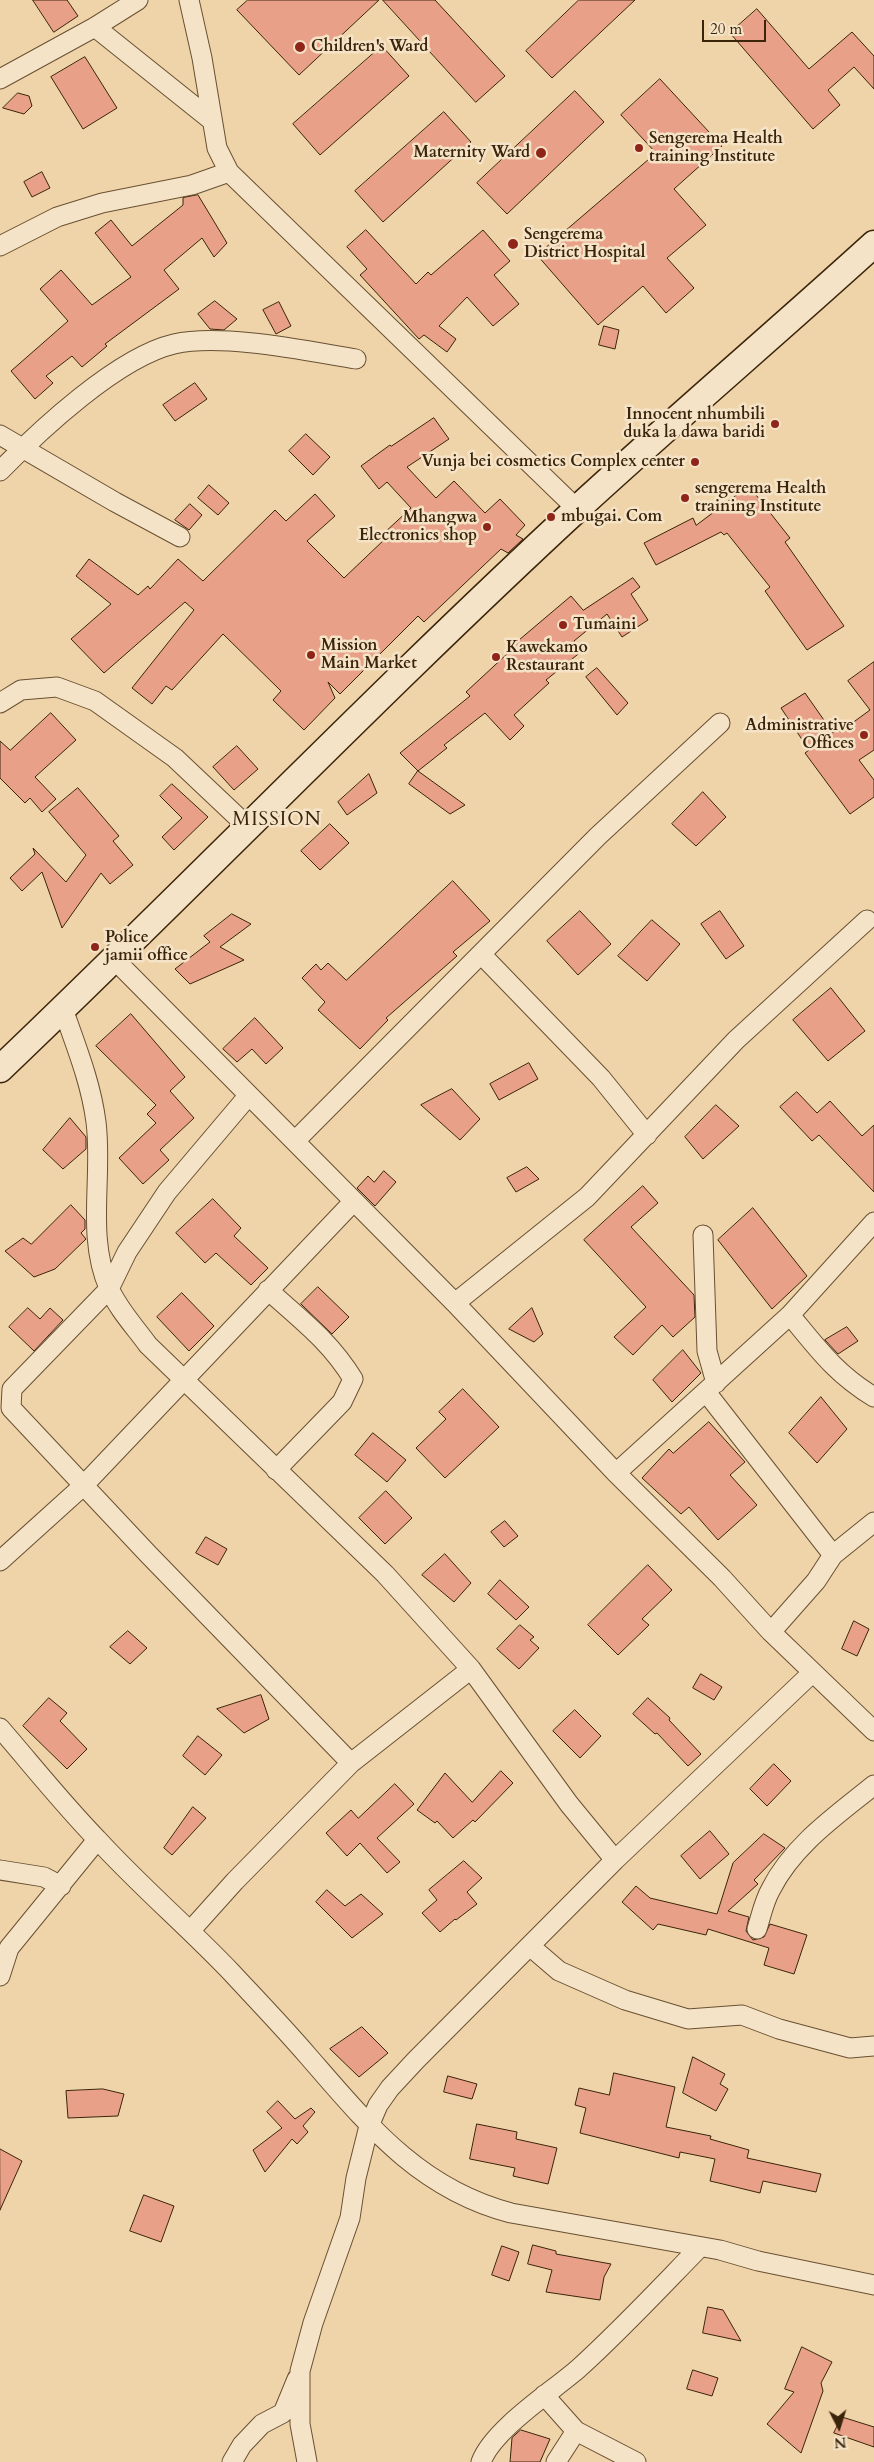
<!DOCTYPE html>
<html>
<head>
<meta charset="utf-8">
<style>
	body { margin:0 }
	#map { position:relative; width:874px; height:2462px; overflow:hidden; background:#f0d4a9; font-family:Cardo,serif }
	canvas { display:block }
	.north { position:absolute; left:814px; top:2402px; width:50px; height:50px; -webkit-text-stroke:4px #f5e3c7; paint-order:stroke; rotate:175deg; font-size:14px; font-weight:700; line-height:20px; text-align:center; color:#3a240a }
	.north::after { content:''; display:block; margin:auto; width:18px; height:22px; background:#3a240a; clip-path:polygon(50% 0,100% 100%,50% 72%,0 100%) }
	.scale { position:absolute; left:702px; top:20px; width:64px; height:22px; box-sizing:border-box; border:2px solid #3a240a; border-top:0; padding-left:6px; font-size:15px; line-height:18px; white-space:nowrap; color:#3a240a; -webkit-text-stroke:4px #f5e3c7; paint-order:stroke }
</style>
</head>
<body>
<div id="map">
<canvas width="874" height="2462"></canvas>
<div class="north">N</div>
<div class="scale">20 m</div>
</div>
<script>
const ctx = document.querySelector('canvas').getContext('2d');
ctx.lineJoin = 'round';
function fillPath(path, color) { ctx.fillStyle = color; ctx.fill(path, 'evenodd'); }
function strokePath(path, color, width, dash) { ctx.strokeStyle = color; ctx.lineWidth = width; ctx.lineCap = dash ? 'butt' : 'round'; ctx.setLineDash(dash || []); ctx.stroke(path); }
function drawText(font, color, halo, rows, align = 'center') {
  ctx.font = font + ' Cardo,serif'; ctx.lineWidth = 5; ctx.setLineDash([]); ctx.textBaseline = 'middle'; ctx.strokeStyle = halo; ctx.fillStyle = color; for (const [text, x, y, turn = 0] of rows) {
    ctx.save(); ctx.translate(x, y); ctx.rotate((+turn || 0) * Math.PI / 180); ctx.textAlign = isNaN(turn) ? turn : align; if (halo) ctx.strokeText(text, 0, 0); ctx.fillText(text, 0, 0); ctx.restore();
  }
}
const building = new Path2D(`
	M33 0H67L78 16 54 32Z
	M248 0H379L299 75 237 10Z
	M383 0H435L505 76 476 102Z
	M579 0H635L552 78 526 51Z
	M757 9 809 69 852 32 874 56V89L854 67 828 90 840 105 813 129 730 33Z
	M382 46 409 76 320 155 293 124Z
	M85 57 117 108 83 129 51 77Z
	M660 79 722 146 674 189 706 225 667 258 694 288 666 313 643 286 598 325 537 255 656 153 621 115Z
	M575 91 604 122 507 214 477 183Z
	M18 93 29 96 32 106 24 114 3 108Z
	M444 112 471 142 383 222 355 191Z
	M42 172 50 188 32 197 24 182Z
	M198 195 227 243 214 257 202 238 164 270 179 289 105 344 107 346 82 367 72 356 46 376 53 383 35 399 11 371 68 321 40 289 61 270 92 305 131 277 95 233 111 220 132 246 183 205V198Z
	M366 230 416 284 428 272 431 275 483 230 510 261 494 275 519 304 493 326 467 297 439 326 456 339 447 352 424 335 419 339 360 275 367 269 347 247Z
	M215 301 237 319 224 330 210 329 198 314Z
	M279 302 291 326 276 334 263 310Z
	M604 326 619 330 615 349 599 345Z
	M195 383 207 399 175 421 163 405Z
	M434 418 449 439 407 467 436 498 454 481 485 513 500 499 525 525 516 535 523 539 508 553 501 549 424 622 418 616 340 694 328 682 335 698 304 730 273 700 281 691 223 634 172 690 166 686 152 704 132 688 194 610 185 602 104 673 71 639 111 604 76 576 89 559 138 595 148 586 150 589 178 559 203 581 275 510 286 521 315 494 335 516 307 541 344 578 386 538 383 534 411 508 387 482 379 489 361 466 390 445 391 446Z
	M306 434 330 457 313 475 289 451Z
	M209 485 229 503 218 515 198 498Z
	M749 486 790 538 785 542 844 626 807 650 765 591 770 587 727 533 724 535 721 532 656 565 644 543 693 518 696 525Z
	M190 504 202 515 189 530 175 520Z
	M633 578 640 587 631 594 648 620 622 637 607 614 574 641 582 651 546 680 549 683 514 715 524 726 510 740 485 713 444 745 447 748 418 771 400 753 470 696 466 692 508 653 506 651 571 596 583 610Z
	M874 662V750L859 760 874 780V797L850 814 805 753 809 750 781 708 805 693 833 733 838 729 840 732 870 710 848 681Z
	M597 668 628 703 617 715 586 677Z
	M51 713 76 740 35 777 56 799 42 812 30 798 25 803 0 778V741L10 750Z
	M237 746 258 769 234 790 213 767Z
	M418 771 465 805 450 814 409 784Z
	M369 774 377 793 347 815 338 802Z
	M172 784 208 817 174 850 162 837 182 818 160 796Z
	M78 788 119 836 113 841 133 865 110 884 101 873 62 928 42 872 22 891 10 878 35 854 33 848 66 882 86 855 49 812Z
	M703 792 726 817 696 846 672 824Z
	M330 824 349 843 320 870 301 851Z
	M453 881 490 921 453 952 457 956 386 1018 388 1020 360 1049 318 1010 325 1002 302 978 316 964 321 970 328 963 346 980Z
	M580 911 611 944 578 975 547 941Z
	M720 911 744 946 726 959 701 924Z
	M232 914 251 924 220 947 244 960 190 984 175 969 210 942 204 936Z
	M652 920 680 944 647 981 618 956Z
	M831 988 865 1031 828 1061 793 1020Z
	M131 1014 185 1077 170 1091 194 1118 160 1150 169 1160 143 1184 119 1158 156 1123 147 1114 156 1105 96 1046Z
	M255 1018 283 1048 266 1064 252 1049 237 1062 223 1049Z
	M529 1063 538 1079 499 1100 490 1084Z
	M452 1089 480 1119 460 1140 421 1105Z
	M797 1092 817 1113 830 1101 862 1136 874 1125V1192L819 1135 812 1141 780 1107Z
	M716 1105 739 1126 703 1159 685 1137Z
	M70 1118 86 1137V1149L63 1169 43 1150Z
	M527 1167 539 1179 516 1192 507 1178Z
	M384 1171 396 1182 375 1206 357 1188 368 1176 374 1182Z
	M643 1186 658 1203 631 1227 694 1295 695 1317 673 1337 662 1325 633 1355 614 1337 646 1307 584 1240Z
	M213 1199 241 1228 234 1236 268 1268 251 1285 216 1253 205 1263 176 1233Z
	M71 1205 85 1220V1229L81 1233 86 1239 55 1269 34 1277 5 1251 23 1238 31 1244Z
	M753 1208 807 1276 772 1309 718 1240Z
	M318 1287 349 1317 332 1334 301 1304Z
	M182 1293 214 1326 189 1351 157 1317Z
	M28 1308 40 1319 50 1308 63 1320 34 1351 9 1327Z
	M532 1308 543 1334 534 1342 509 1329Z
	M847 1327 858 1341 838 1354 825 1340Z
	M683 1350 701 1373 672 1402 653 1380Z
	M463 1389 499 1427 445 1478 416 1448 446 1419 439 1412Z
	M821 1397 847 1429 817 1463 789 1433Z
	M709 1422 745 1462 730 1475 757 1505 718 1540 689 1507 681 1514 642 1478 669 1449 673 1453Z
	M373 1433 406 1460 387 1482 355 1455Z
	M386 1491 412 1518 385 1544 359 1518Z
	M505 1521 518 1536 504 1547 491 1532Z
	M206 1537 227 1549 218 1565 196 1553Z
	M445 1554 471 1583 454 1602 422 1575Z
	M648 1565 672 1590 642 1619 649 1625 618 1655 588 1625Z
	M500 1580 529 1607 516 1620 488 1594Z
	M854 1621 869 1629 857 1656 842 1649Z
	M520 1625 534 1637 530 1640 539 1648 519 1669 497 1649Z
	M128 1631 147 1648 130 1664 110 1647Z
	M701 1674 722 1687 714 1700 693 1688Z
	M261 1695 269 1719 244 1733 217 1709Z
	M49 1698 67 1713 60 1721 87 1749 67 1769 23 1726Z
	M648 1698 670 1718 669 1720 701 1754 688 1766 657 1733 655 1734 633 1714Z
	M575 1710 601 1736 580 1758 553 1731Z
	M198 1736 222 1755 205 1775 183 1756Z
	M774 1764 791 1781 767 1806 750 1789Z
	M501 1771 513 1783 475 1822 473 1820 453 1838 437 1821 435 1823 417 1810 445 1773 472 1802Z
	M395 1784 414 1804 377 1838 400 1862 387 1873 360 1843 347 1856 326 1833 351 1810 358 1818Z
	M193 1807 206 1818 172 1855 164 1848Z
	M710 1831 729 1854 700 1879 681 1856Z
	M764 1834 785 1848 754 1880 758 1884 728 1911 749 1917 746 1931 753 1940 764 1937 770 1924 807 1935 794 1974 764 1965 769 1948 708 1929 706 1935 658 1924 653 1930 622 1902 636 1886 650 1898 717 1914 733 1863Z
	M464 1861 482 1878 467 1892 477 1904 456 1920 455 1919 440 1932 422 1913 437 1900 429 1890Z
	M327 1890 345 1906 361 1894 383 1914 352 1938 316 1902Z
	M362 2027 388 2053 359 2077 330 2049Z
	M693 2057 725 2074 720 2084 728 2089 716 2111 683 2093Z
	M614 2073 675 2087 666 2127 711 2136 710 2139 749 2150 747 2158 821 2174 816 2192 763 2181 760 2193 723 2184 710 2181 715 2159 680 2152 679 2158 580 2133 586 2108 575 2105 579 2088 609 2095Z
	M448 2076 477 2084 472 2099 444 2092Z
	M103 2089 124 2094 118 2116 68 2118 66 2091Z
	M278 2101 295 2119 311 2108 315 2112 303 2126 308 2132 297 2144 292 2139 265 2172 253 2150 282 2128 267 2112Z
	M477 2124 517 2132 516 2139 557 2148 548 2184 513 2176 515 2168 470 2159Z
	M0 2149 22 2161 0 2210Z
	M144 2195 174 2206 161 2242 130 2231Z
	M533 2245 556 2251V2254L611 2264 604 2277 600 2300 546 2292 552 2270 528 2264Z
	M502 2246 519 2252 509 2281 492 2275Z
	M708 2307 723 2310 741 2341 703 2333Z
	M802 2347 832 2362 821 2383 823 2391 801 2453 767 2424 794 2392 785 2389Z
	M693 2370 718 2378 712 2396 687 2389Z
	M842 2417 874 2427V2447L834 2433Z
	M521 2430 550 2439 540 2462H510L512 2438Z`);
const minor = new Path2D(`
	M189 0 202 58 217 148 229 172 577 509
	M95 27 210 119
	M0 79 95 27 138 0
	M0 246 57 217 102 203 192 185 229 172
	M0 435 115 502 180 537
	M0 471C40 430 118 357 174 344 222 333 307 351 356 359
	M0 703 21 690 57 687 95 701 175 758 247 826
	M481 954 601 1078 647 1135
	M114 959 455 1303 616 1473 722 1578 771 1632 874 1731
	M63 1009C76 1046 91 1083 96 1122 103 1176 86 1237 109 1288 118 1309 135 1327 148 1345L385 1574 471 1669 569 1804 615 1860
	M249 1095 167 1192 127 1252 109 1289 12 1389 11 1408 148 1554 351 1763
	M295 1141 598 836 720 723
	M703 1235 707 1351 716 1383
	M268 1290C300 1319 330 1341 353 1379L342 1402 276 1470
	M455 1303 587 1197 736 1040 867 920
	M790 1315C818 1349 836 1374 874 1397
	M706 1392 833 1555 816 1581 771 1632
	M616 1473 790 1315 874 1222
	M833 1555 874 1522
	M0 1561 83 1486 354 1201
	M0 1728C32 1765 63 1804 97 1839 139 1885 188 1927 231 1972 257 2000 283 2027 308 2056 368 2125 419 2189 511 2213L720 2250 758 2261 874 2285
	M0 1870 44 1877 61 1886
	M757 1929C761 1916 764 1901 771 1889 793 1845 837 1815 874 1785
	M191 1930 235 1881 351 1763 471 1669
	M531 1947 559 1971 625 2000 688 2019 742 2015 779 2029 850 2048 874 2046
	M0 1976 9 1948 97 1840
	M544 2395 576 2431 636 2462
	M232 2462 242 2445 262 2424 283 2413 297 2379
	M307 2462 300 2424V2371L313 2323 350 2218 356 2178 369 2126 378 2105 390 2088 416 2060 615 1860 812 1673
	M481 2462C493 2429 553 2391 579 2368 621 2330 660 2288 700 2247
	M556 2462 576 2431`);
const secondary = new Path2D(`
	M0 1069C194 884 380 691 577 509 675 419 776 333 874 244`);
const markers = [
	[300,47,6,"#8f2418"],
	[639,148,5,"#8f2418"],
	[541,153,6,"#8f2418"],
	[513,244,6,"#8f2418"],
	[775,424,5,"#8f2418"],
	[695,462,5,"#8f2418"],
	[685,498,5,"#8f2418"],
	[551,517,5,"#8f2418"],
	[487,527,5,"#8f2418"],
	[563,625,5,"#8f2418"],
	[311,655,5,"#8f2418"],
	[496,657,5,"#8f2418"],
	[864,735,5,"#8f2418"],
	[95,947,5,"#8f2418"]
];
const poiNames = [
	["Children's Ward",311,47],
	["Sengerema Health",649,139],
	["training Institute",649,157],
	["Maternity Ward",530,153,"right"],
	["Sengerema",524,235],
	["District Hospital",524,253],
	["Innocent nhumbili",765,415,"right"],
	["duka la dawa baridi",765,433,"right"],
	["Vunja bei cosmetics Complex center",685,462,"right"],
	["sengerema Health",695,489],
	["training Institute",695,507],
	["mbugai. Com",561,517],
	["Mhangwa",477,518,"right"],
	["Electronics shop",477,536,"right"],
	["Tumaini",573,625],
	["Mission",321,646],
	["Main Market",321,664],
	["Kawekamo",506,648],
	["Restaurant",506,666],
	["Administrative",854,726,"right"],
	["Offices",854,744,"right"],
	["Police",105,938],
	["jamii office",105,956]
];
const quarterNames = [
	["MISSION",277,821]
];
fillPath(building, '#e8a188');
strokePath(building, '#3a240a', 1);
strokePath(minor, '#685032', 21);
strokePath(secondary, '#3a240a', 29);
strokePath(minor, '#f5e3c7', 19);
strokePath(secondary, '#f5e3c7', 26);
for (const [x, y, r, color] of markers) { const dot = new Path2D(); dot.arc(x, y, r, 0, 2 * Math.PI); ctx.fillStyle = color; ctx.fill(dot); strokePath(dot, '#f5e3c7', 2); }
drawText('bold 16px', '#3a240a', '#f5e3c7', poiNames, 'left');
ctx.letterSpacing = '1px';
drawText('19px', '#3a240a', '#f5e3c7', quarterNames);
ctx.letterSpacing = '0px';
</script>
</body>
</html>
